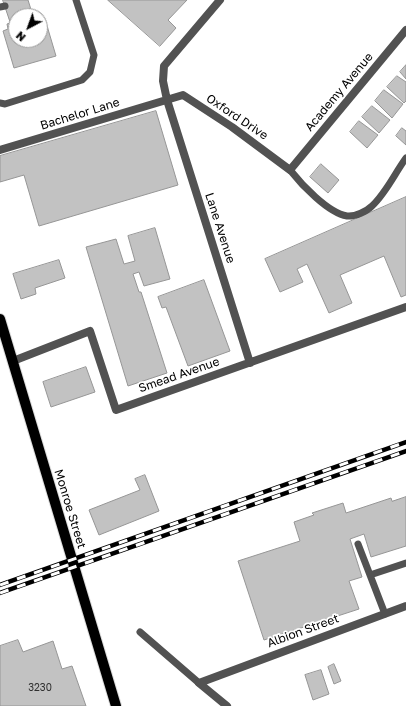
<!DOCTYPE html>
<html>
<head>
<meta charset="utf-8">
<style>
	body { margin:0 }
	#map { position:relative; width:406px; height:706px; overflow:hidden; background:#fff; font-family:"Golos Text",sans-serif }
	canvas { display:block }
	.north { position:absolute; left:8px; top:8px; width:40px; height:40px; box-sizing:border-box; background:#fff; border:1px solid #999; border-radius:50%; rotate:221deg; font-size:11px; font-weight:700; line-height:16px; text-align:center; color:#000 }
	.north::after { content:''; display:block; margin:auto; width:14px; height:18px; background:#000; clip-path:polygon(50% 0,100% 100%,50% 72%,0 100%) }
</style>
</head>
<body>
<div id="map">
<canvas width="406" height="706"></canvas>
<div class="north">N</div>
</div>
<script>
const ctx = document.querySelector('canvas').getContext('2d');
ctx.lineJoin = 'round';
function fillPath(path, color) { ctx.fillStyle = color; ctx.fill(path, 'evenodd'); }
function strokePath(path, color, width, dash) { ctx.strokeStyle = color; ctx.lineWidth = width; ctx.lineCap = dash ? 'butt' : 'round'; ctx.setLineDash(dash || []); ctx.stroke(path); }
function drawText(font, color, halo, rows, align = 'center') {
  ctx.font = font + ' "Golos Text",sans-serif'; ctx.lineWidth = 3.5; ctx.setLineDash([]); ctx.textBaseline = 'middle'; ctx.strokeStyle = halo; ctx.fillStyle = color; for (const [text, x, y, turn = 0] of rows) {
    ctx.save(); ctx.translate(x, y); ctx.rotate((+turn || 0) * Math.PI / 180); ctx.textAlign = isNaN(turn) ? turn : align; if (halo) ctx.strokeText(text, 0, 0); ctx.fillText(text, 0, 0); ctx.restore();
  }
}
const building = new Path2D(`
	M3 0H28L33 16H16V40H40V20L45 19 56 56 14 68 3 31 8 29 7 24 10 23Z
	M108 0H187L168 20 176 28 160 46Z
	M406 65V79L400 72Z
	M397 76 406 82V101L404 103 387 87Z
	M384 90 403 104 392 118 375 101Z
	M372 106 390 120 379 133 362 117Z
	M156 111 178 185 39 226 24 175 0 182V156Z
	M359 121 378 135 367 148 350 132Z
	M402 128 406 131V145L396 136Z
	M321 164 339 180 328 193 310 177Z
	M406 197V295L401 297 384 256 340 275 352 303 329 313 307 264 297 269 303 282 280 292 265 259Z
	M155 228 170 279 144 286 139 272 133 274 139 292H141L167 373 128 386 86 247 116 239 124 264 135 261 128 236Z
	M59 260 65 278 35 288 36 294 21 299 13 274Z
	M204 280 230 351 188 366 166 307 162 308 158 297Z
	M86 367 95 392 51 407 43 382Z
	M145 475 159 511 99 535 89 510 140 490 135 479Z
	M406 497V546L371 557 364 534 350 539 362 577 349 581 359 609 264 640 238 561 300 541 294 522 314 515 312 513 343 503 346 513 391 498 392 501Z
	M18 640 23 652 53 641 62 669 72 666 86 706H0V646Z
	M334 664 341 681 334 684 328 667Z
	M321 670 329 694 313 700 305 675Z`);
const lane = new Path2D(`
	M0 7 5 6
	M0 103 5 104 82 80 90 72 94 55 76 0
	M290 170C301 184 328 213 347 216 355 217 367 211 372 206 386 193 395 173 406 158
	M358 544 370 575
	M385 614 370 575 406 563
	M140 632 199 683`);
const street = new Path2D(`
	M220 0 164 66 163 81 167 100 250 363
	M0 150 183 95 232 127 290 170 406 30
	M13 361 90 331 116 410 406 307
	M227 706 199 683 406 606`);
const primary = new Path2D(`
	M0 319 116 706`);
const rail = new Path2D(`
	M0 585 406 442
	M0 593 406 451`);
const numberNames = [
	["3230",40,688]
];
const streetNames = [
	["Academy Avenue",339,92,-50],
	["Bachelor Lane",80,114,-17],
	["Oxford Drive",237,117,34],
	["Lane Avenue",220,228,72],
	["Smead Avenue",179,375,-19],
	["Monroe Street",70,509,73],
	["Albion Street",303,631,-20]
];
fillPath(building, '#c2c2c2');
strokePath(building, '#969696', 1);
strokePath(primary, '#dbdbdb', 12);
strokePath(lane, '#525252', 7);
strokePath(street, '#525252', 8);
strokePath(primary, '#000', 10);
strokePath(rail, '#000', 4.5);
strokePath(rail, '#fff', 3, [9]);
drawText('10px', '#303030', null, numberNames);
drawText('12px', '#000', '#fff', streetNames);
</script>
</body>
</html>
